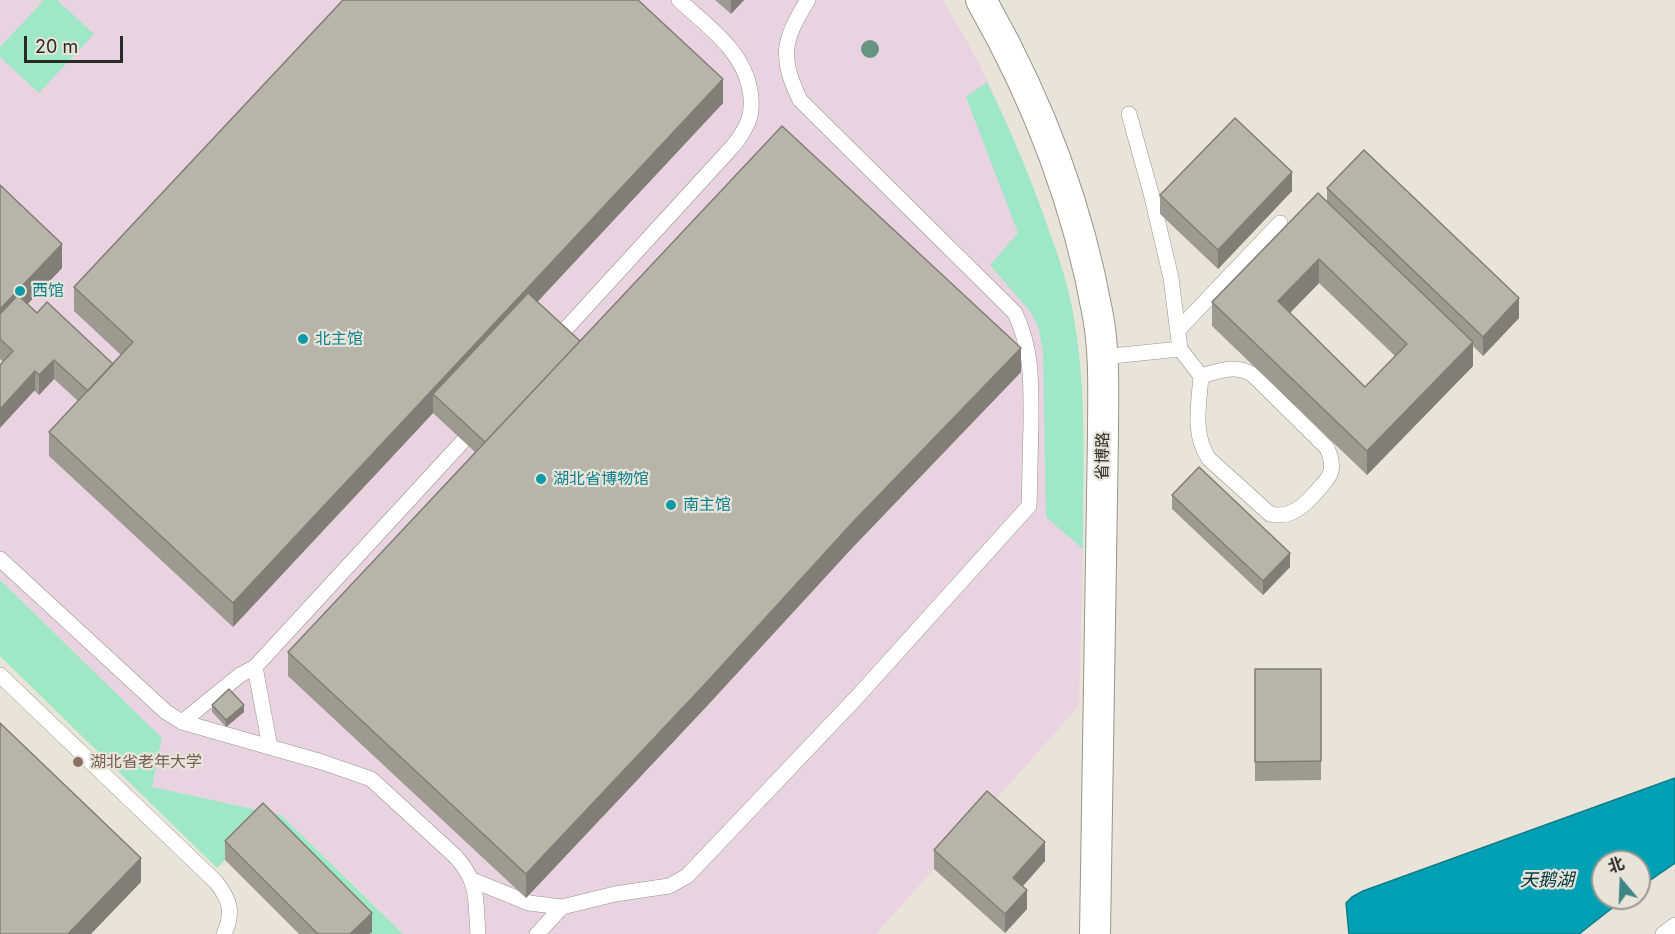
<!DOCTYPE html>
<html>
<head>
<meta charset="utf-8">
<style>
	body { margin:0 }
	#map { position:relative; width:1675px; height:934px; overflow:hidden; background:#e8e4d9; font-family:Inter,"Noto Sans SC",sans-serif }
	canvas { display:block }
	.north { position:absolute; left:1591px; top:850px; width:60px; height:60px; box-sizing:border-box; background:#e8e4d9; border:2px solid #9c9991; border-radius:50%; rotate:341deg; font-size:16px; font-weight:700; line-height:24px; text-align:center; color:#2b2925 }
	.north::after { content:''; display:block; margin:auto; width:21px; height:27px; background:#3e8683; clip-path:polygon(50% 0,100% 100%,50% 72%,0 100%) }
	.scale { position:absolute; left:24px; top:36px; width:99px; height:27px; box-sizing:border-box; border:3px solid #2b2925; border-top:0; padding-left:8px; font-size:18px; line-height:21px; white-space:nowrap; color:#2b2925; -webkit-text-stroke:4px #e8e4d9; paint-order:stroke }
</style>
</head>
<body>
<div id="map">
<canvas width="1675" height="934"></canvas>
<div class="north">北</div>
<div class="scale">20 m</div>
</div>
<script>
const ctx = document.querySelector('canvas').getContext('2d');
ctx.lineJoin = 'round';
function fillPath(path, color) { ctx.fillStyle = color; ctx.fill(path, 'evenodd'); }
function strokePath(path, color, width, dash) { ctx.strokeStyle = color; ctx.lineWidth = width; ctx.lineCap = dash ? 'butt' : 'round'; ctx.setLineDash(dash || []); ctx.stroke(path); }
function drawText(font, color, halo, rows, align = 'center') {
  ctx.font = font + ' Inter,"Noto Sans SC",sans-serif'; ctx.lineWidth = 4.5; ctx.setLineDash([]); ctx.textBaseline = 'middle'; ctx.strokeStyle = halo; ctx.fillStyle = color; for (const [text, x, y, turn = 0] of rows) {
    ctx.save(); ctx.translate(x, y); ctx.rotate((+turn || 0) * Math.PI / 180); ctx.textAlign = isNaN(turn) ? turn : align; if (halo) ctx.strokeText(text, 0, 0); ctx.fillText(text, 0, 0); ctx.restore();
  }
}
const commercial = new Path2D(`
	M0 0H943L977 59 1008 126 1039 202 1060 262 1071 303 1078 348 1083 409V549L1079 706 876 934H403L281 815 152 787 162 738 0 580Z`);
const green = new Path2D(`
	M44 0H57L94 34 39 93 0 57V47Z
	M987 82C1010 129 1030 176 1047 225 1056 251 1066 277 1071 303 1088 384 1083 467 1083 549L1046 517 1043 351 1038 326 1030 311 990 265 1018 233 966 97Z
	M0 580 162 738 152 787 281 815 403 934H369L371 931 225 860 217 868 0 656Z`);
const water = new Path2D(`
	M1675 778V863L1639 888V862H1603V898H1625L1579 934H1349L1346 903 1352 897 1363 891Z`);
const lane = new Path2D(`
	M1178 330 1280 223
	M552 344 733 146C739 139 744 131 748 122 752 112 752 101 750 90 743 50 707 26 679 0
	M1180 349 1201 376C1199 404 1192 434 1209 459L1270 514C1291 519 1305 505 1318 490 1323 484 1329 479 1331 471 1333 463 1330 455 1327 448L1252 374C1234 364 1220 371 1201 376
	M1102 357 1180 349 1171 278 1151 193 1129 114
	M0 559 166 712 182 722 322 762 371 779 455 856C480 883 475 900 478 934
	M255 667 270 747
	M0 675 216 882C230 900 234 912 224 934
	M182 722 240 675 255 667 477 426
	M472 880 529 903 562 907
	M537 934 562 907 615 894 669 886 687 876 857 697 1029 506C1030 480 1030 453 1031 427 1031 386 1033 351 1015 313L800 100C779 57 783 40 808 0
	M1663 934 1675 925`);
const street = new Path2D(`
	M981 0C1037 98 1078 204 1098 316 1105 355 1103 395 1103 435L1095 934`);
const trees = [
	[870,49]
];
const wall = new Path2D(`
	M715 0H744L731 14Z
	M723 103 537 302 580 341 1021 372 853 547 706 707 526 898 288 676V652L475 452 433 413 233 627 49 456V432L78 401 54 379 39 395 0 359V185L62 268 27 304 37 313 113 364 121 355 74 311V287Z
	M1327 188 1519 318 1483 356 1473 346V366L1367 475 1212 326V302L1327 202ZM1319 283 1395 356 1365 387 1290 313Z
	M1292 191 1218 269 1160 214V195Z
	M1172 495 1290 567 1263 595 1172 509Z
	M1255 669H1321V780L1255 781Z
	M212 705 244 712 226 727 212 712Z
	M225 841 372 932 369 934H299L225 860Z
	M934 850 1045 861 1023 886 1027 909 1005 933 934 869Z`);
const shadedWall = new Path2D(`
	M731 0H744L731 14Z
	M723 79V103L443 403 433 394V413L233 627V603Z
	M1292 172V191L1218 269V250Z
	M62 244V268L0 333V309Z
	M1319 259V283L1278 325V301Z
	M1519 298V318L1483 356V337Z
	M1473 342V366L1367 475V451Z
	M1021 348V372L853 547 706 707 526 898V874L853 522Z
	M54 360V379L39 395V375Z
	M35 371V390L0 428V409Z
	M1290 553V567L1263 595V581Z
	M244 705V712L226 727V720Z
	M1045 842V861L1013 897V878Z
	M141 858V882L91 934H68Z
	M1027 890V909L1005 933V914Z
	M372 913V932L369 934H350Z`);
const building = new Path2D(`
	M343 0H638L723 79 233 603 49 432 133 342 74 287Z
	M1235 118 1292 172 1218 250 1160 195Z
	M782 126 1021 348 853 522 706 683 526 874 288 652Z
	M1364 150 1519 298 1483 337 1327 188Z
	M0 185 62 244 0 309Z
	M1318 193 1473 342 1367 451 1212 302ZM1319 259 1407 344 1365 387 1278 301Z
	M528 293 580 341 485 442 433 394Z
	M18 295 37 313 47 302 113 364 88 391 54 360 39 375 35 371 0 409V365L13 351 0 339V314Z
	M1199 467 1290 553 1263 581 1172 495Z
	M1255 669H1321V761L1255 762Z
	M229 689 244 705 226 720 212 705Z
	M0 723 141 858 68 934H0Z
	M987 791 1045 842 1013 878 1027 890 1005 914 934 850Z
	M263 803 372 913 350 934H318L225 841Z`);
const markers = [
	[20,291,6,"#0f9aa8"],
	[303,339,6,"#0f9aa8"],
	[541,479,6,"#0f9aa8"],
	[671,505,6,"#0f9aa8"],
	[78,762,6,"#8d6e63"]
];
const cultureNames = [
	["西馆",32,291],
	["北主馆",315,339],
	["湖北省博物馆",553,479],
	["南主馆",683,505]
];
const streetNames = [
	["省博路",1103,456,-89]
];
const educationNames = [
	["湖北省老年大学",90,762]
];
const waterNames = [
	["天鹅湖",1547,881]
];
fillPath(commercial, '#e9d3e1');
fillPath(green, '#9ee7c7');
fillPath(water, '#02a0b4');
strokePath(water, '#0e7c89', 1.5);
strokePath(lane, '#979489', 16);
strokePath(street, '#979489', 32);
strokePath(lane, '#fff', 15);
strokePath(street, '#fff', 30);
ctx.fillStyle = '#689582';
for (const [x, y] of trees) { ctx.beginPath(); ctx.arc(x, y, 9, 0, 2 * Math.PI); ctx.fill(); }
fillPath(wall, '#9d9b91');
fillPath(shadedWall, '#807e76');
fillPath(building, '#b7b4a9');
strokePath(building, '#807e76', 1.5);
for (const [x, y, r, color] of markers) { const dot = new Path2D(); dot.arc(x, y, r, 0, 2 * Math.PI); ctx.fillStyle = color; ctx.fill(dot); strokePath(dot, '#e8e4d9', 2); }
drawText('16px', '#0d838f', '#e8e4d9', cultureNames, 'left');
drawText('16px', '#2b2925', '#e8e4d9', streetNames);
drawText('16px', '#785e54', '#e8e4d9', educationNames, 'left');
drawText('italic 18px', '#003a42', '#e8e4d9', waterNames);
</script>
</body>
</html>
